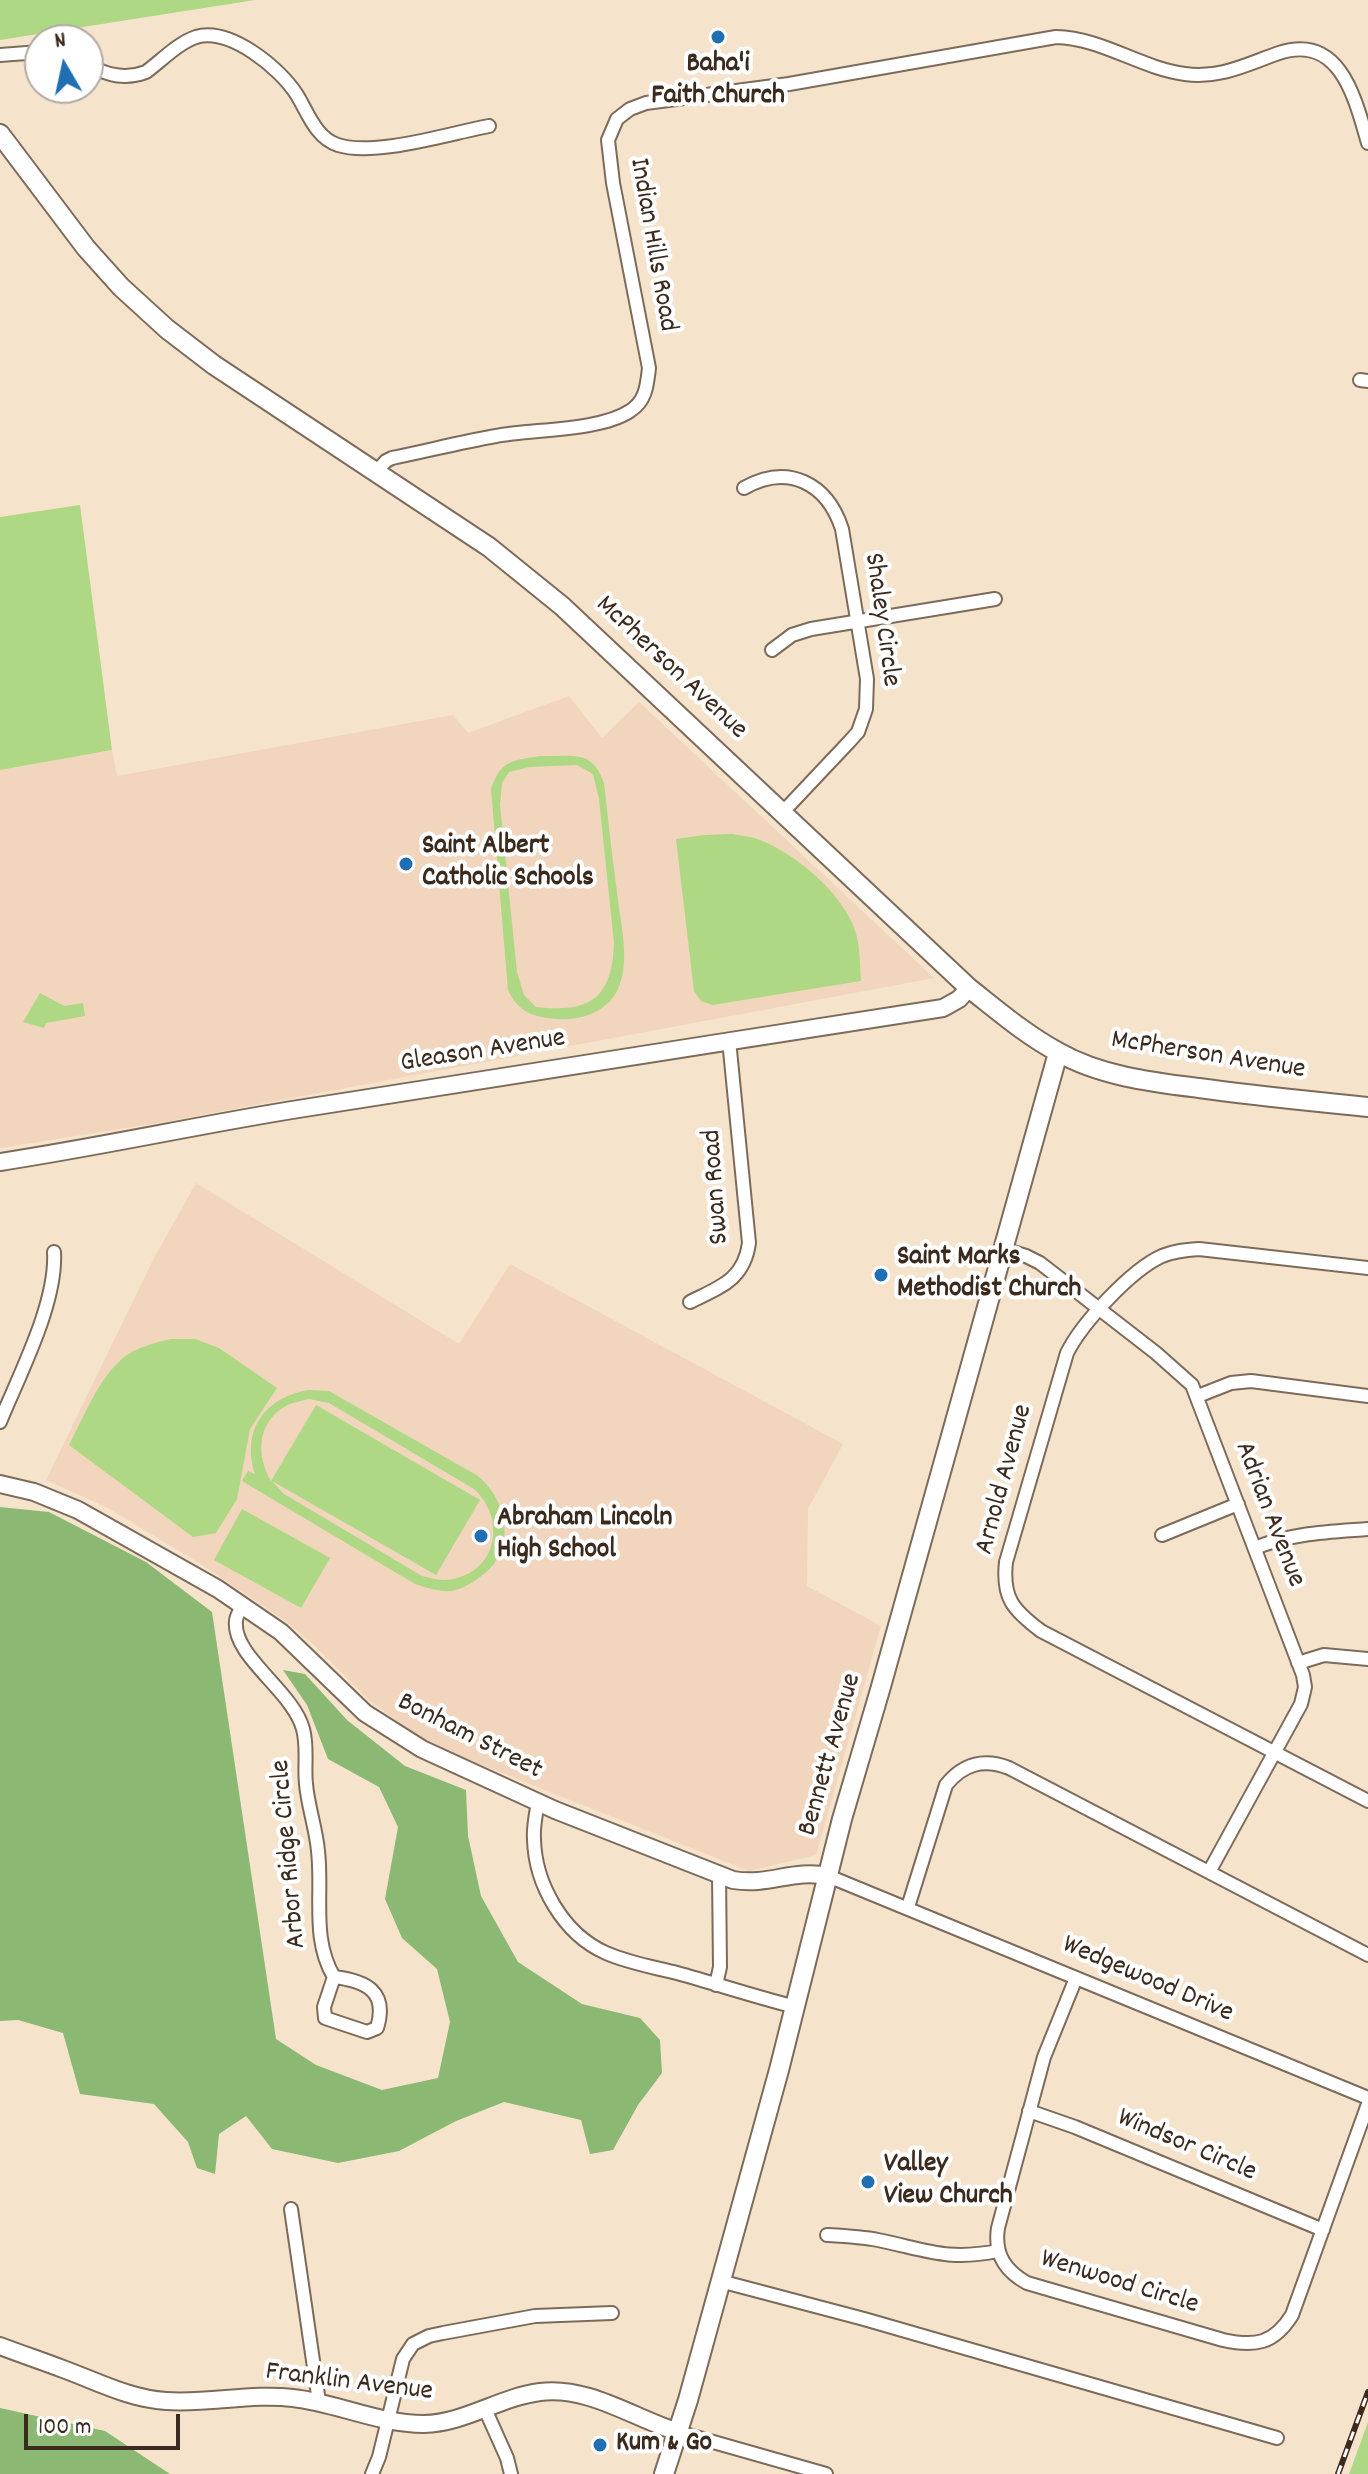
<!DOCTYPE html>
<html>
<head>
<meta charset="utf-8">
<style>
	body { margin:0 }
	#map { position:relative; width:1368px; height:2474px; overflow:hidden; background:#f6e3cc; font-family:Dekko,sans-serif }
	canvas { display:block }
	.north { position:absolute; left:24px; top:24px; width:80px; height:80px; box-sizing:border-box; background:#fff; border:2px solid #b1aaa5; border-radius:50%; rotate:351deg; font-size:22px; font-weight:700; line-height:32px; text-align:center; color:#3b2a1e }
	.north::after { content:''; display:block; margin:auto; width:28px; height:36px; background:#1f6fb2; clip-path:polygon(50% 0,100% 100%,50% 72%,0 100%) }
	.scale { position:absolute; left:24px; top:2414px; width:156px; height:36px; box-sizing:border-box; border:4px solid #3b2a1e; border-top:0; padding-left:10px; font-size:24px; line-height:28px; white-space:nowrap; color:#3b2a1e; -webkit-text-stroke:6px #fff; paint-order:stroke }
</style>
</head>
<body>
<div id="map">
<canvas width="1368" height="2474"></canvas>
<div class="north">N</div>
<div class="scale">100 m</div>
</div>
<script>
const ctx = document.querySelector('canvas').getContext('2d');
ctx.lineJoin = 'round';
function fillPath(path, color) { ctx.fillStyle = color; ctx.fill(path, 'evenodd'); }
function strokePath(path, color, width, dash) { ctx.strokeStyle = color; ctx.lineWidth = width; ctx.lineCap = dash ? 'butt' : 'round'; ctx.setLineDash(dash || []); ctx.stroke(path); }
function drawText(font, color, halo, rows, align = 'center') {
  ctx.font = font + ' Dekko,sans-serif'; ctx.lineWidth = 8; ctx.setLineDash([]); ctx.textBaseline = 'middle'; ctx.strokeStyle = halo; ctx.fillStyle = color; for (const [text, x, y, turn = 0] of rows) {
    ctx.save(); ctx.translate(x, y); ctx.rotate((+turn || 0) * Math.PI / 180); ctx.textAlign = isNaN(turn) ? turn : align; if (halo) ctx.strokeText(text, 0, 0); ctx.fillText(text, 0, 0); ctx.restore();
  }
}
const built = new Path2D(`
	M569 696 602 738 639 702 934 978 164 1122 0 1148V770L112 750 117 776 453 715 468 733Z
	M196 1183 459 1344 510 1264 843 1444 808 1509 807 1586 881 1626 816 1855 749 1871 462 1757 413 1733 370 1701 314 1645 284 1620 199 1563 108 1508 46 1480 154 1258Z`);
const green = new Path2D(`
	M0 0H255L0 40Z
	M80 505 112 750 0 770V517Z
	M540 756C572 757 592 748 604 783 608 819 612 856 617 892 620 922 631 961 618 989 608 1012 580 1021 556 1019 533 1017 518 1012 508 990L491 789C501 759 513 761 540 756ZM577 765 593 774 599 799 614 943C612 999 590 1013 536 1007L524 995 517 972 500 805 502 783 509 772 529 767Z
	M733 834C741 836 750 836 757 839 795 852 848 897 857 937 860 951 860 967 861 981L712 1005 701 1001 694 991 676 839 705 835Z
	M40 993 64 1006 83 1003 85 1016 46 1023 44 1028 23 1022Z
	M171 1339H195L219 1348 277 1388 250 1429 237 1499 216 1533 193 1537 69 1445C84 1417 98 1379 123 1358 136 1347 155 1343 171 1339Z
	M309 1390 329 1391 478 1476C509 1502 517 1552 480 1577 472 1583 462 1589 452 1591 439 1592 427 1588 415 1584L242 1481 248 1471 255 1474C241 1430 265 1397 309 1390ZM309 1399 329 1403 474 1489C505 1517 499 1570 453 1579 442 1582 432 1578 422 1576L284 1494 272 1481 436 1575 480 1500 316 1405 271 1481C256 1456 257 1424 284 1407 291 1403 301 1401 309 1399Z
	M242 1509 330 1558 301 1608 214 1560Z
	M1368 2422V2474H1349Z`);
const forest = new Path2D(`
	M0 1507 49 1512 146 1562 212 1612 276 2039 316 2065 382 2090 438 2078 450 2022 437 1969 402 1938 385 1899 398 1827 379 1787 328 1759 307 1705 283 1670 305 1674 347 1720 405 1766 466 1790 468 1836 481 1896 518 1962 582 2004 640 2018 660 2040 662 2073 638 2105 613 2150 590 2154 581 2120 504 2102 456 2121 399 2151 338 2163 272 2149 246 2116 219 2134 215 2174 197 2168 188 2142 154 2104 80 2094 63 2033 18 2020 0 2021Z
	M0 2408 105 2431 170 2474H0Z`);
const minor = new Path2D(`
	M0 55 40 52
	M88 65C107 75 125 80 146 72 161 61 178 43 196 37 230 27 280 68 297 95 308 113 316 138 338 145 375 157 451 133 489 126
	M1360 380 1368 381
	M376 472 386 461 392 458C427 451 461 442 496 436 533 429 600 431 630 411 646 401 647 385 649 368L613 183 608 140 617 119 630 109 646 103 789 84 1056 37C1102 38 1140 68 1185 74 1220 79 1247 64 1279 53 1340 33 1355 98 1368 143
	M744 488C788 463 827 483 842 529L867 679 866 709 858 732 849 742 782 813
	M772 650 792 635 811 629 995 599
	M1003 1249 1026 1256 1040 1263 1156 1353 1192 1385 1303 1675 1305 1687 1301 1704 1209 1872
	M1368 1268 1199 1249C1186 1250 1174 1251 1162 1256 1131 1270 1082 1323 1067 1353L1006 1562C1002 1598 1013 1610 1041 1631L1368 1801
	M690 1302C720 1287 744 1280 749 1243L729 1040
	M1198 1396 1231 1383 1251 1381 1368 1396
	M0 1422C20 1373 57 1303 54 1252
	M1162 1535 1238 1504
	M1255 1548C1291 1533 1329 1532 1368 1529
	M243 1605C240 1610 236 1616 236 1621 232 1656 293 1691 303 1729 308 1747 304 1766 306 1784 308 1807 316 1828 318 1851 323 1894 311 1939 334 1977
	M1298 1663 1324 1655 1368 1659
	M538 1802C536 1814 533 1827 534 1839 535 1884 563 1934 606 1953 629 1963 653 1967 677 1973 717 1984 756 1997 796 2007
	M828 1876 1368 2098
	M908 1907 946 1785C963 1764 983 1758 1009 1768L1368 1955
	M334 1977C367 1981 388 1992 377 2028L367 2032 325 2018 324 2007Z
	M1076 1978 1044 2057 998 2228C994 2254 1005 2271 1027 2283L1223 2340C1255 2347 1274 2344 1292 2315L1368 2104
	M716 1985 720 1967 719 1874
	M1029 2111 1075 2127 1323 2230
	M291 2209 319 2402
	M827 2235C844 2236 862 2237 878 2240 927 2250 947 2261 998 2251
	M720 2281 864 2319 1277 2438
	M485 2409 507 2458 511 2474
	M678 2432 826 2474
	M372 2474 379 2457 403 2359 413 2344 429 2336 443 2333 535 2316 612 2313`);
const tertiary = new Path2D(`
	M0 1162C98 1147 194 1126 292 1110 509 1075 726 1042 943 1008L959 999 969 988
	M0 1484 34 1492 78 1510 218 1589 281 1632 365 1713 422 1749 555 1810 733 1880C770 1886 792 1869 828 1876
	M0 2346C21 2354 42 2361 63 2369 96 2381 130 2399 166 2401 209 2404 251 2393 293 2398 337 2403 379 2424 424 2424 465 2423 500 2397 540 2392 589 2386 633 2418 678 2432`);
const secondary = new Path2D(`
	M0 134 86 248 121 287 167 329 214 365 489 547 562 606 969 988C997 1010 1026 1035 1058 1052 1100 1076 1151 1082 1199 1088 1255 1096 1311 1101 1368 1107
	M664 2474 688 2400 779 2070 842 1819 880 1690 1058 1053`);
const rail = new Path2D(`
	M1338 2474 1368 2392`);
const markers = [
	[718,37,8,"#1f6fb2"],
	[406,864,8,"#1f6fb2"],
	[881,1275,8,"#1f6fb2"],
	[481,1536,8,"#1f6fb2"],
	[868,2182,8,"#1f6fb2"],
	[600,2445,8,"#1f6fb2"]
];
const poiNames = [
	["Baha'i",718,66,"center"],
	["Faith Church",718,98,"center"],
	["Saint Albert",422,848],
	["Catholic Schools",422,880],
	["Saint Marks",897,1259],
	["Methodist Church",897,1291],
	["Abraham Lincoln",497,1520],
	["High School",497,1552],
	["Valley",884,2166],
	["View Church",884,2198],
	["Kum & Go",616,2445]
];
const streetNames = [
	["Indian Hills Road",651,245,80],
	["Shaley Circle",880,620,82],
	["McPherson Avenue",670,669,43],
	["Gleason Avenue",483,1053,-9],
	["McPherson Avenue",1208,1057,9],
	["Swan Road",718,1187,-94],
	["Arnold Avenue",1006,1480,-75],
	["Adrian Avenue",1268,1515,69],
	["Bonham Street",469,1738,27],
	["Bennett Avenue",832,1755,-74],
	["Arbor Ridge Circle",291,1854,-95],
	["Wedgewood Drive",1147,1981,23],
	["Windsor Circle",1186,2147,23],
	["Wenwood Circle",1119,2284,17],
	["Franklin Avenue",349,2384,7]
];
fillPath(built, '#f1d5bd');
fillPath(green, '#afd884');
fillPath(forest, '#8bb872');
strokePath(minor, '#7c6b5b', 16);
strokePath(tertiary, '#7c6b5b', 20);
strokePath(secondary, '#7c6b5b', 22);
strokePath(minor, '#fff', 12);
strokePath(tertiary, '#fff', 16);
strokePath(secondary, '#fff', 18);
strokePath(rail, '#3b2a1e', 6);
strokePath(rail, '#fff', 3, [9]);
for (const [x, y, r, color] of markers) { const dot = new Path2D(); dot.arc(x, y, r, 0, 2 * Math.PI); ctx.fillStyle = color; ctx.fill(dot); strokePath(dot, '#fff', 3); }
drawText('bold 28px', '#3b2a1e', '#fff', poiNames, 'left');
drawText('28px', '#3b2a1e', '#fff', streetNames);
</script>
</body>
</html>
